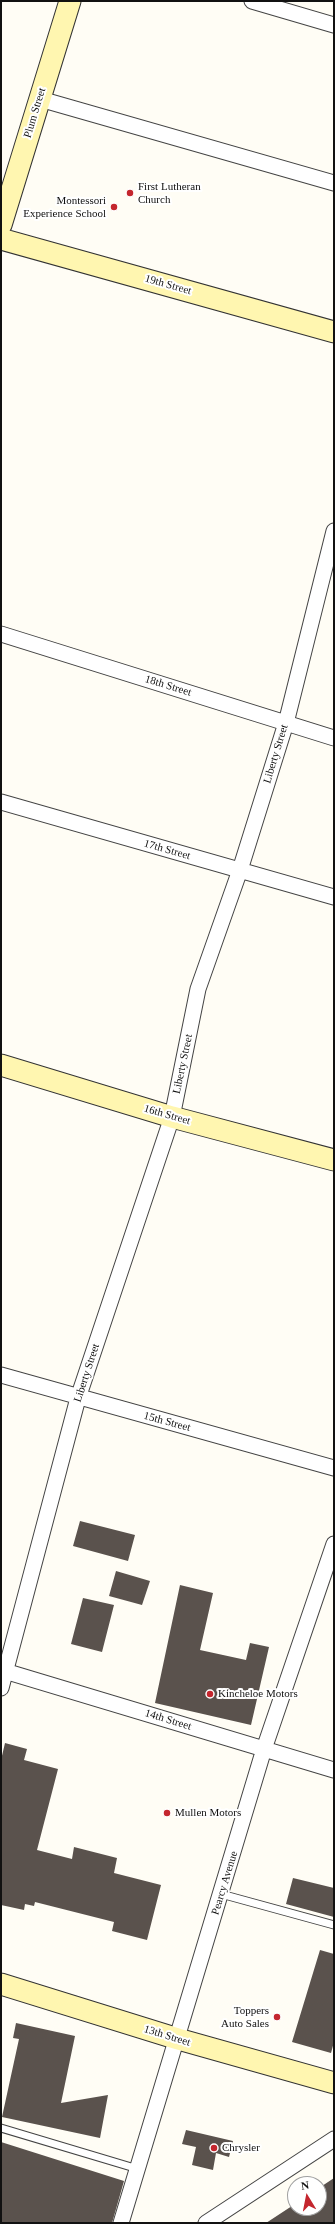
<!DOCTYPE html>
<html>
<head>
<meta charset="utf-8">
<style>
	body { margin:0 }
	#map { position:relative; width:335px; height:2224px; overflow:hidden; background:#fffdf5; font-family:Georgia,serif }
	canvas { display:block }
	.frame { position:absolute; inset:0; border:2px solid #111; pointer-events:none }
	.north { position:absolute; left:287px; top:2176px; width:40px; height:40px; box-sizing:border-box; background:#fff; border:1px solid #a0a0a0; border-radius:50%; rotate:350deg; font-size:11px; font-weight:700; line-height:16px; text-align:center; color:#111 }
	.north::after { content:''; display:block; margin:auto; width:14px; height:18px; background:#c4262e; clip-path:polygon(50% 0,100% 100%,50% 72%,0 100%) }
</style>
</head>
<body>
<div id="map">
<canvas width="335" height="2224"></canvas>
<div class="frame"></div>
<div class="north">N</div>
</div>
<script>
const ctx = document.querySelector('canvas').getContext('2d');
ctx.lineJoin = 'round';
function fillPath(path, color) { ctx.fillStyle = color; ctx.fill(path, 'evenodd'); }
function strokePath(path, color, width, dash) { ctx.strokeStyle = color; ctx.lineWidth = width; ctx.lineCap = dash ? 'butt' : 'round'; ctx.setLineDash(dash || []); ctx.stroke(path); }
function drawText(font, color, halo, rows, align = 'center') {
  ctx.font = font + ' Georgia,serif'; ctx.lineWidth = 4; ctx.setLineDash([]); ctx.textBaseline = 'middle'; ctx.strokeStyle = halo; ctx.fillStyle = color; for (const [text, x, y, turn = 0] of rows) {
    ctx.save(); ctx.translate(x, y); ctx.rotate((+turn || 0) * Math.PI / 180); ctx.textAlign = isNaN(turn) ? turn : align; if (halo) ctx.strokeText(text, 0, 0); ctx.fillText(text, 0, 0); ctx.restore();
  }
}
const building = new Path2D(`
	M80 1521 135 1535 128 1561 73 1546Z
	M116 1571 150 1581 142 1605 109 1596Z
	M180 1585 213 1593 200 1650 246 1660 250 1643 269 1647 251 1725 155 1703Z
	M83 1598 114 1605 102 1652 71 1644Z
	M5 1743 27 1749 24 1760 58 1769 37 1850 72 1859 74 1847 117 1858 114 1873 161 1885 147 1940 112 1931 114 1922 35 1902 34 1906 25 1904 24 1910 1 1905V1760Z
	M293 1878 334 1888V1917L286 1904Z
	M320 1950 334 1954V2042L331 2053 292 2042Z
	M16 2023 75 2036 61 2103 108 2095 100 2138 2 2117 19 2039 13 2038Z
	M186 2130 233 2141 229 2157 216 2153 213 2170 192 2165 196 2147 182 2144Z
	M1 2142 124 2181 112 2223H1Z
	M334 2178V2223H266L295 2204V2208H319V2188Z`);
const lane = new Path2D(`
	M221 1894 334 1925
	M1 2128 138 2169`);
const street = new Path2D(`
	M252 1 334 25
	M40 99 334 183
	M1 634 334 738
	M1 802 334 897
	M1 1375 334 1468
	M1 1670 334 1770
	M1 1688 78 1398 172 1117 198 989 240 870 286 723 334 531
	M121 2223 264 1749 334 1544
	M206 2223 334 2139`);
const secondary = new Path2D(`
	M1 225 70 1
	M1 239 334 332
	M1 1065 172 1117 334 1160
	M1 1984 178 2039 334 2083`);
const markers = [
	[130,193,4,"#c4262e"],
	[114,207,4,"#c4262e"],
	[210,1694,4,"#c4262e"],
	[167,1813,4,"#c4262e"],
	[277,2017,4,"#c4262e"],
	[214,2148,4,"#c4262e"]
];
const streetNames = [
	["Plum Street",35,113,-73],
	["19th Street",168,285,16],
	["18th Street",168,686,17],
	["Liberty Street",276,754,-73],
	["17th Street",167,850,16],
	["Liberty Street",183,1064,-78],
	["16th Street",167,1115,16],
	["Liberty Street",87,1373,-72],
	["15th Street",167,1422,15],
	["14th Street",168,1720,17],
	["Pearcy Avenue",225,1883,-73],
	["13th Street",167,2036,17]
];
const poiNames = [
	["First Lutheran",138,187],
	["Church",138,200],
	["Montessori",106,201,"right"],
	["Experience School",106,214,"right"],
	["Kincheloe Motors",218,1694],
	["Mullen Motors",175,1813],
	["Toppers",269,2011,"right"],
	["Auto Sales",269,2024,"right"],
	["Chrysler",222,2148]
];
fillPath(building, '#5a524d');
strokePath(lane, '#444', 9);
strokePath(street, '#444', 17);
strokePath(secondary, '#333', 23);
strokePath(lane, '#fff', 7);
strokePath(street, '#fff', 15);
strokePath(secondary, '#fff6b0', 21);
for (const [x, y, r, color] of markers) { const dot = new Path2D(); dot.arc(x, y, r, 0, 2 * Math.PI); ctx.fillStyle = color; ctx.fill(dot); strokePath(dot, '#fff', 1.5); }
drawText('11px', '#111', '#fff', streetNames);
drawText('11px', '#111', '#fff', poiNames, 'left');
</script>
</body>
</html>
